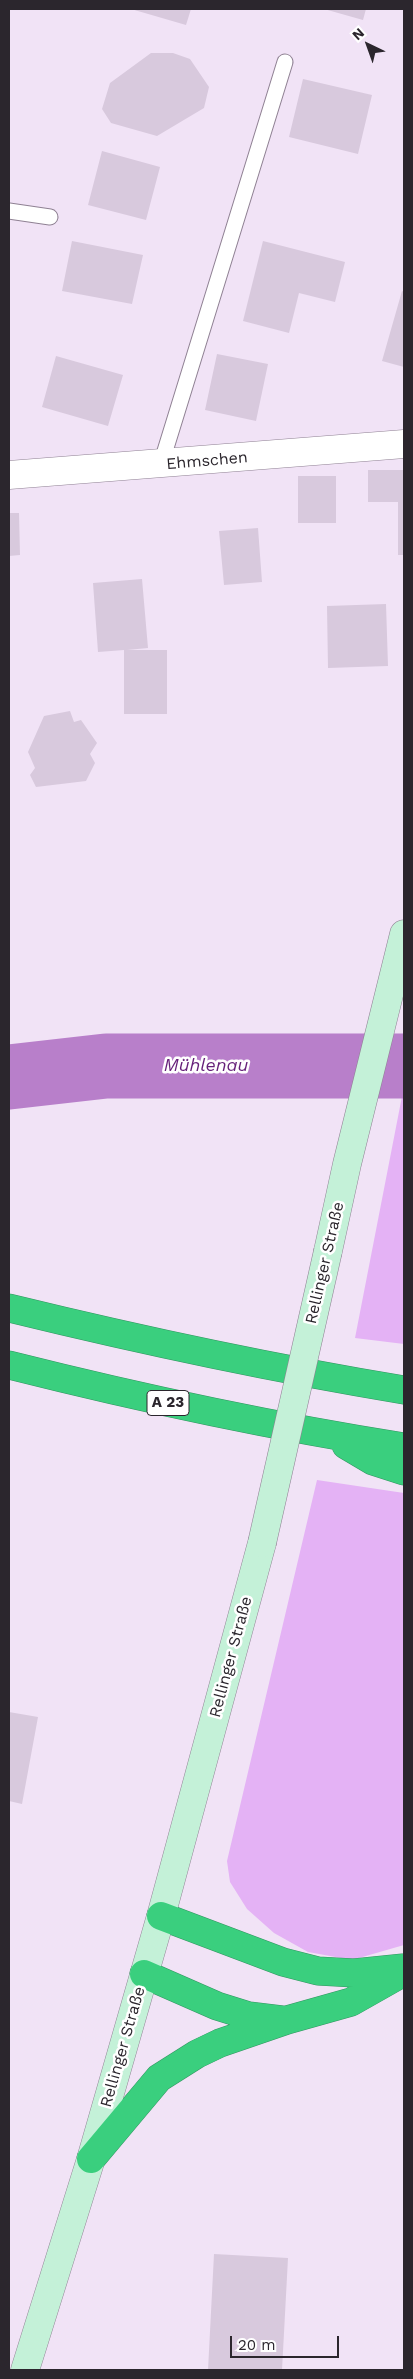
<!DOCTYPE html>
<html>
<head>
<meta charset="utf-8">
<style>
	body { margin:0 }
	#map { position:relative; width:413px; height:2379px; overflow:hidden; background:#f1e3f6; font-family:"Work Sans",sans-serif }
	canvas { display:block }
	.frame { position:absolute; inset:0; border:10px solid #2b262d; pointer-events:none }
	.north { position:absolute; left:343px; top:20px; width:50px; height:50px; -webkit-text-stroke:4px #fff; paint-order:stroke; rotate:318deg; font-size:14px; font-weight:700; line-height:20px; text-align:center; color:#2b262d }
	.north::after { content:''; display:block; margin:auto; width:18px; height:22px; background:#2b262d; clip-path:polygon(50% 0,100% 100%,50% 72%,0 100%) }
	.scale { position:absolute; left:230px; top:2336px; width:109px; height:22px; box-sizing:border-box; border:2px solid #2b262d; border-top:0; padding-left:6px; font-size:15px; line-height:18px; white-space:nowrap; color:#2b262d; -webkit-text-stroke:4px #fff; paint-order:stroke }
</style>
</head>
<body>
<div id="map">
<canvas width="413" height="2379"></canvas>
<div class="frame"></div>
<div class="north">N</div>
<div class="scale">20 m</div>
</div>
<script>
const ctx = document.querySelector('canvas').getContext('2d');
ctx.lineJoin = 'round';
function fillPath(path, color) { ctx.fillStyle = color; ctx.fill(path, 'evenodd'); }
function strokePath(path, color, width, dash) { ctx.strokeStyle = color; ctx.lineWidth = width; ctx.lineCap = dash ? 'butt' : 'round'; ctx.setLineDash(dash || []); ctx.stroke(path); }
function drawText(font, color, halo, rows, align = 'center') {
  ctx.font = font + ' "Work Sans",sans-serif'; ctx.lineWidth = 5; ctx.setLineDash([]); ctx.textBaseline = 'middle'; ctx.strokeStyle = halo; ctx.fillStyle = color; for (const [text, x, y, turn = 0] of rows) {
    ctx.save(); ctx.translate(x, y); ctx.rotate((+turn || 0) * Math.PI / 180); ctx.textAlign = isNaN(turn) ? turn : align; if (halo) ctx.strokeText(text, 0, 0); ctx.fillText(text, 0, 0); ctx.restore();
  }
}
const green = new Path2D(`
	M404 1086V1344L355 1338Z
	M317 1480 404 1493V1945L352 1960 308 1952 274 1933 247 1909 230 1882 227 1861Z`);
const river = new Path2D(`
	M9 1077 106 1066H404`);
const building = new Path2D(`
	M131 9H191L186 25Z
	M324 9H366L363 20Z
	M151 53H173L190 59 209 87 204 108 157 136 111 123 102 109 110 83Z
	M303 79 372 95 358 154 289 137Z
	M102 151 160 167 146 220 88 205Z
	M72 241 143 255 132 304 62 291Z
	M263 241 345 262 335 302 299 293 289 333 243 321Z
	M402 291 404 292V367L382 361Z
	M217 354 268 364 256 421 205 410Z
	M56 356 123 375 108 426 42 407Z
	M368 470H404V555H398V502H368Z
	M298 476H336V523H298Z
	M9 513H19L20 555 9 556Z
	M258 528 262 582 224 585 219 531Z
	M142 579 148 648 127 650H167V714H124V650L98 652 93 583Z
	M386 604 388 666 328 668 327 606Z
	M70 711 74 722 81 720 97 743 90 754 95 763 86 781 36 787 30 775 35 768 28 752 44 716Z
	M9 1712 38 1717 22 1804 9 1801Z
	M214 2254 288 2258 282 2370H208Z`);
const lane = new Path2D(`
	M9 211 50 217
	M161 464 285 62`);
const street = new Path2D(`
	M9 475 404 444`);
const secondary = new Path2D(`
	M328 1251 347 1164 404 934
	M25 2370 91 2159 161 1916 262 1543`);
const highway = new Path2D(`
	M9 1308C140 1340 271 1368 404 1390
	M9 1365C140 1398 271 1426 404 1447
	M346 1445 373 1461 404 1471
	M161 1916 283 1962 318 1971 354 1973 403 1968
	M144 1974 217 2006 249 2016 282 2020
	M91 2159 159 2078 197 2054 220 2043 287 2020 351 2002 404 1972`);
const secondaryBridge = new Path2D(`
	M262 1543 328 1251`);
const shields = [
	[168,1403,42]
];
const shieldNames = [
	["A 23",168,1403]
];
const streetNames = [
	["Ehmschen",207,461,-5],
	["Rellinger Straße",325,1263,-77],
	["Rellinger Straße",231,1657,-75],
	["Rellinger Straße",123,2047,-74]
];
const waterNames = [
	["Mühlenau",206,1066]
];
fillPath(green, '#e4b2f5');
strokePath(river, '#b87fca', 65);
fillPath(building, '#d8c9dd');
strokePath(lane, '#8f8193', 17);
strokePath(street, '#8f8193', 29);
strokePath(secondary, '#8f8193', 29);
strokePath(highway, '#359462', 29);
strokePath(lane, '#fff', 15);
strokePath(street, '#fff', 28);
strokePath(secondary, '#c4f1d8', 28);
strokePath(highway, '#3acf7e', 28);
strokePath(secondaryBridge, '#8f8193', 29, []);
strokePath(secondaryBridge, '#c4f1d8', 28);
for (const [x, y, w] of shields) { const box = new Path2D(); box.roundRect(x - w / 2, y - 12.5, w, 25, 4); ctx.fillStyle = '#fff'; ctx.fill(box); strokePath(box, '#2b262d', 1); }
drawText('bold 15px', '#2b262d', null, shieldNames);
drawText('16px', '#2b262d', '#fff', streetNames);
drawText('italic 18px', '#651f79', '#fff', waterNames);
</script>
</body>
</html>
